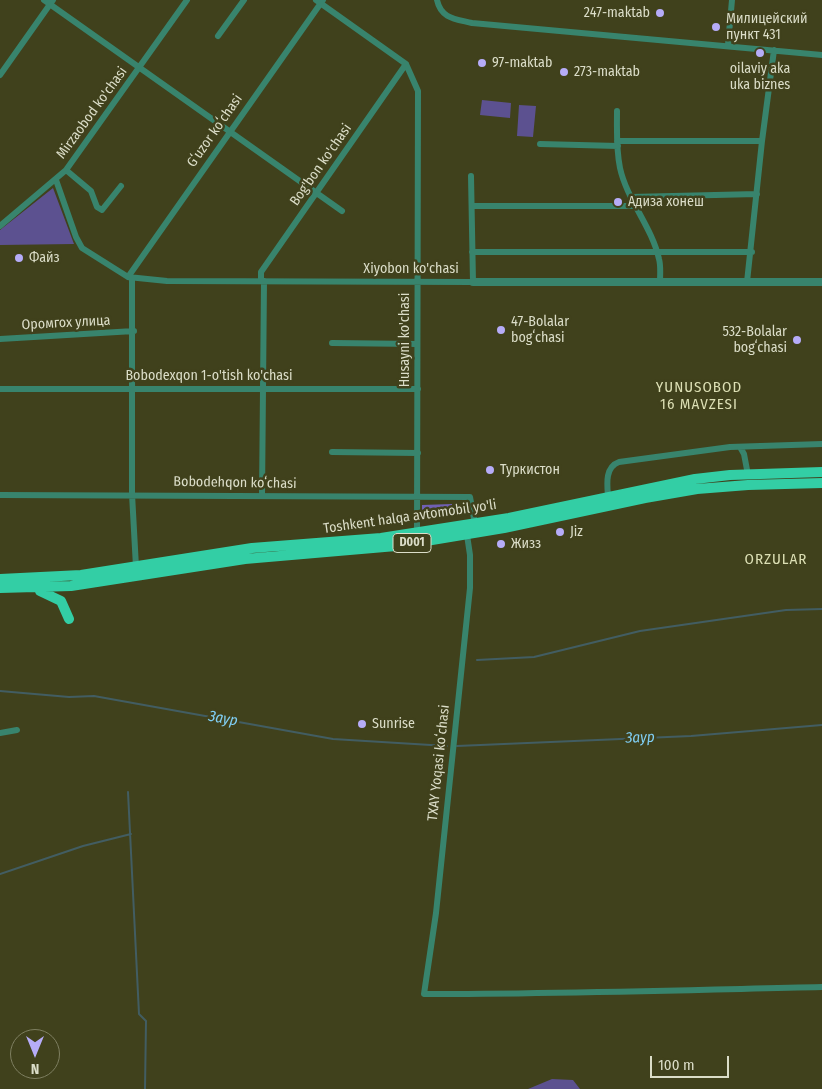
<!DOCTYPE html>
<html>
<head>
<meta charset="utf-8">
<style>
	body { margin:0 }
	#map { position:relative; width:822px; height:1089px; overflow:hidden; background:#40411c; font-family:"Fira Sans Condensed",sans-serif }
	canvas { display:block }
	.north { position:absolute; left:10px; top:1029px; width:50px; height:50px; box-sizing:border-box; background:#40411c; border:1px solid #7e7f61; border-radius:50%; rotate:180deg; font-size:14px; font-weight:700; line-height:20px; text-align:center; color:#dbddc8 }
	.north::after { content:''; display:block; margin:auto; width:18px; height:22px; background:#b6acf8; clip-path:polygon(50% 0,100% 100%,50% 72%,0 100%) }
	.scale { position:absolute; left:650px; top:1056px; width:79px; height:22px; box-sizing:border-box; border:2px solid #dbddc8; border-top:0; padding-left:6px; font-size:15px; line-height:18px; white-space:nowrap; color:#dbddc8; -webkit-text-stroke:4px #40411c; paint-order:stroke }
</style>
</head>
<body>
<div id="map">
<canvas width="822" height="1089"></canvas>
<div class="north">N</div>
<div class="scale">100 m</div>
</div>
<script>
const ctx = document.querySelector('canvas').getContext('2d');
ctx.lineJoin = 'round';
function fillPath(path, color) { ctx.fillStyle = color; ctx.fill(path, 'evenodd'); }
function strokePath(path, color, width, dash) { ctx.strokeStyle = color; ctx.lineWidth = width; ctx.lineCap = dash ? 'butt' : 'round'; ctx.setLineDash(dash || []); ctx.stroke(path); }
function drawText(font, color, halo, rows, align = 'center') {
  ctx.font = font + ' "Fira Sans Condensed",sans-serif'; ctx.lineWidth = 5; ctx.setLineDash([]); ctx.textBaseline = 'middle'; ctx.strokeStyle = halo; ctx.fillStyle = color; for (const [text, x, y, turn = 0] of rows) {
    ctx.save(); ctx.translate(x, y); ctx.rotate((+turn || 0) * Math.PI / 180); ctx.textAlign = isNaN(turn) ? turn : align; if (halo) ctx.strokeText(text, 0, 0); ctx.fillText(text, 0, 0); ctx.restore();
  }
}
const green = new Path2D(`
	M482 100 511 103 510 118 480 115Z
	M519 105 536 106 533 137 517 136Z
	M53 188 74 244 0 245V230Z
	M552 1079 573 1080 580 1089H528Z`);
const forest = new Path2D(`
	M452 504V515L422 521V505Z`);
const stream = new Path2D(`
	M477 660 534 657 640 631 786 610 822 609
	M0 691 69 697 94 696 333 739 447 746
	M457 746 691 736 822 725
	M128 792 139 1014 146 1021 145 1089
	M0 874 83 846 131 834`);
const minor = new Path2D(`
	M44 0 342 211
	M316 0 406 64
	M437 0C441 19 456 19 472 23L822 55
	M218 36 244 0
	M728 45 732 0
	M406 64 418 91 417 532
	M0 75 53 0
	M617 111C617 130 616 149 620 168 627 200 652 227 659 259 661 266 660 275 660 282
	M617 141H762
	M540 144 618 146
	M66 170 91 191 97 207 102 210 121 186
	M56 180 76 237 82 248 128 277 167 281 473 282 471 176
	M631 197 757 194
	M472 206H637
	M0 226 66 170 187 0
	M472 252H752
	M128 277 323 0
	M132 279V494L136 567
	M261 281V272L406 64
	M747 282 762 141 774 50
	M0 339 134 331
	M332 343 417 344
	M0 389H418
	M740 447 744 454 748 475
	M332 452 418 453
	M0 495 470 497 475 524
	M262 496 264 281
	M608 496C607 484 605 467 619 462L730 447 822 444
	M467 535 470 555V588L436 913 424 994C557 994 689 990 822 987
	M0 733 17 730`);
const tertiary = new Path2D(`
	M473 282H822`);
const trunk = new Path2D(`
	M0 579 81 575 252 548 381 538 509 518 695 479 730 475 822 472
	M0 588 71 586 245 559 396 546 504 528 645 498 697 489 748 485 822 483
	M40 591 61 601 69 619`);
const markers = [
	[660,13,5,"#b6acf8"],
	[716,27,5,"#b6acf8"],
	[760,53,5,"#b6acf8"],
	[482,63,5,"#b6acf8"],
	[564,72,5,"#b6acf8"],
	[618,202,5,"#b6acf8"],
	[19,258,5,"#b6acf8"],
	[501,330,5,"#b6acf8"],
	[797,340,5,"#b6acf8"],
	[490,470,5,"#b6acf8"],
	[560,532,5,"#b6acf8"],
	[501,544,5,"#b6acf8"],
	[362,724,5,"#b6acf8"]
];
const shields = [
	[412,543,38]
];
const shieldNames = [
	["D001",412,543]
];
const poiNames = [
	["247-maktab",650,13,"right"],
	["Милицейский",726,19],
	["пункт 431",726,35],
	["97-maktab",492,63],
	["oilaviy aka",760,69,"center"],
	["uka biznes",760,85,"center"],
	["273-maktab",574,72],
	["Адиза хонеш",628,202],
	["Файз",29,258],
	["47-Bolalar",511,322],
	["bogʻchasi",511,338],
	["532-Bolalar",787,332,"right"],
	["bogʻchasi",787,348,"right"],
	["Туркистон",500,470],
	["Jiz",570,532],
	["Жизз",511,544],
	["Sunrise",372,724]
];
const streetNames = [
	["Mirzaobod ko'chasi",92,113,-54],
	["Gʻuzor koʻchasi",215,131,-55],
	["Bog'bon ko'chasi",321,165,-55],
	["Xiyobon ko'chasi",411,269],
	["Оромгох улица",66,323,-3],
	["Husayni ko'chasi",405,340,-90],
	["Bobodexqon 1-o'tish ko'chasi",209,376],
	["Bobodehqon koʻchasi",235,483,1],
	["Toshkent halqa avtomobil yo'li",410,517,-8],
	["TXAY Yoqasi koʻchasi",439,763,-84]
];
const neighbourhoodNames = [
	["YUNUSOBOD",699,388],
	["16 MAVZESI",699,405],
	["ORZULAR",776,560]
];
const waterNames = [
	["Заур",223,719,10],
	["Заур",640,738,-2]
];
fillPath(green, '#5c5190');
fillPath(forest, '#7060b4');
strokePath(stream, '#425d62', 2);
strokePath(minor, '#38846d', 6);
strokePath(tertiary, '#38846d', 8);
strokePath(trunk, '#33cea5', 10);
for (const [x, y, r, color] of markers) { const dot = new Path2D(); dot.arc(x, y, r, 0, 2 * Math.PI); ctx.fillStyle = color; ctx.fill(dot); strokePath(dot, '#40411c', 2); }
for (const [x, y, w] of shields) { const box = new Path2D(); box.roundRect(x - w / 2, y - 9.5, w, 19, 4); ctx.fillStyle = '#40411c'; ctx.fill(box); strokePath(box, '#dbddc8', 1); }
drawText('bold 12px', '#dbddc8', null, shieldNames);
drawText('14px', '#dbddc8', '#40411c', poiNames, 'left');
drawText('14px', '#dbddc8', '#40411c', streetNames);
ctx.letterSpacing = '1px';
drawText('15px', '#dcdfb4', '#40411c', neighbourhoodNames);
ctx.letterSpacing = '0px';
drawText('italic 15px', '#80cff5', '#40411c', waterNames);
</script>
</body>
</html>
